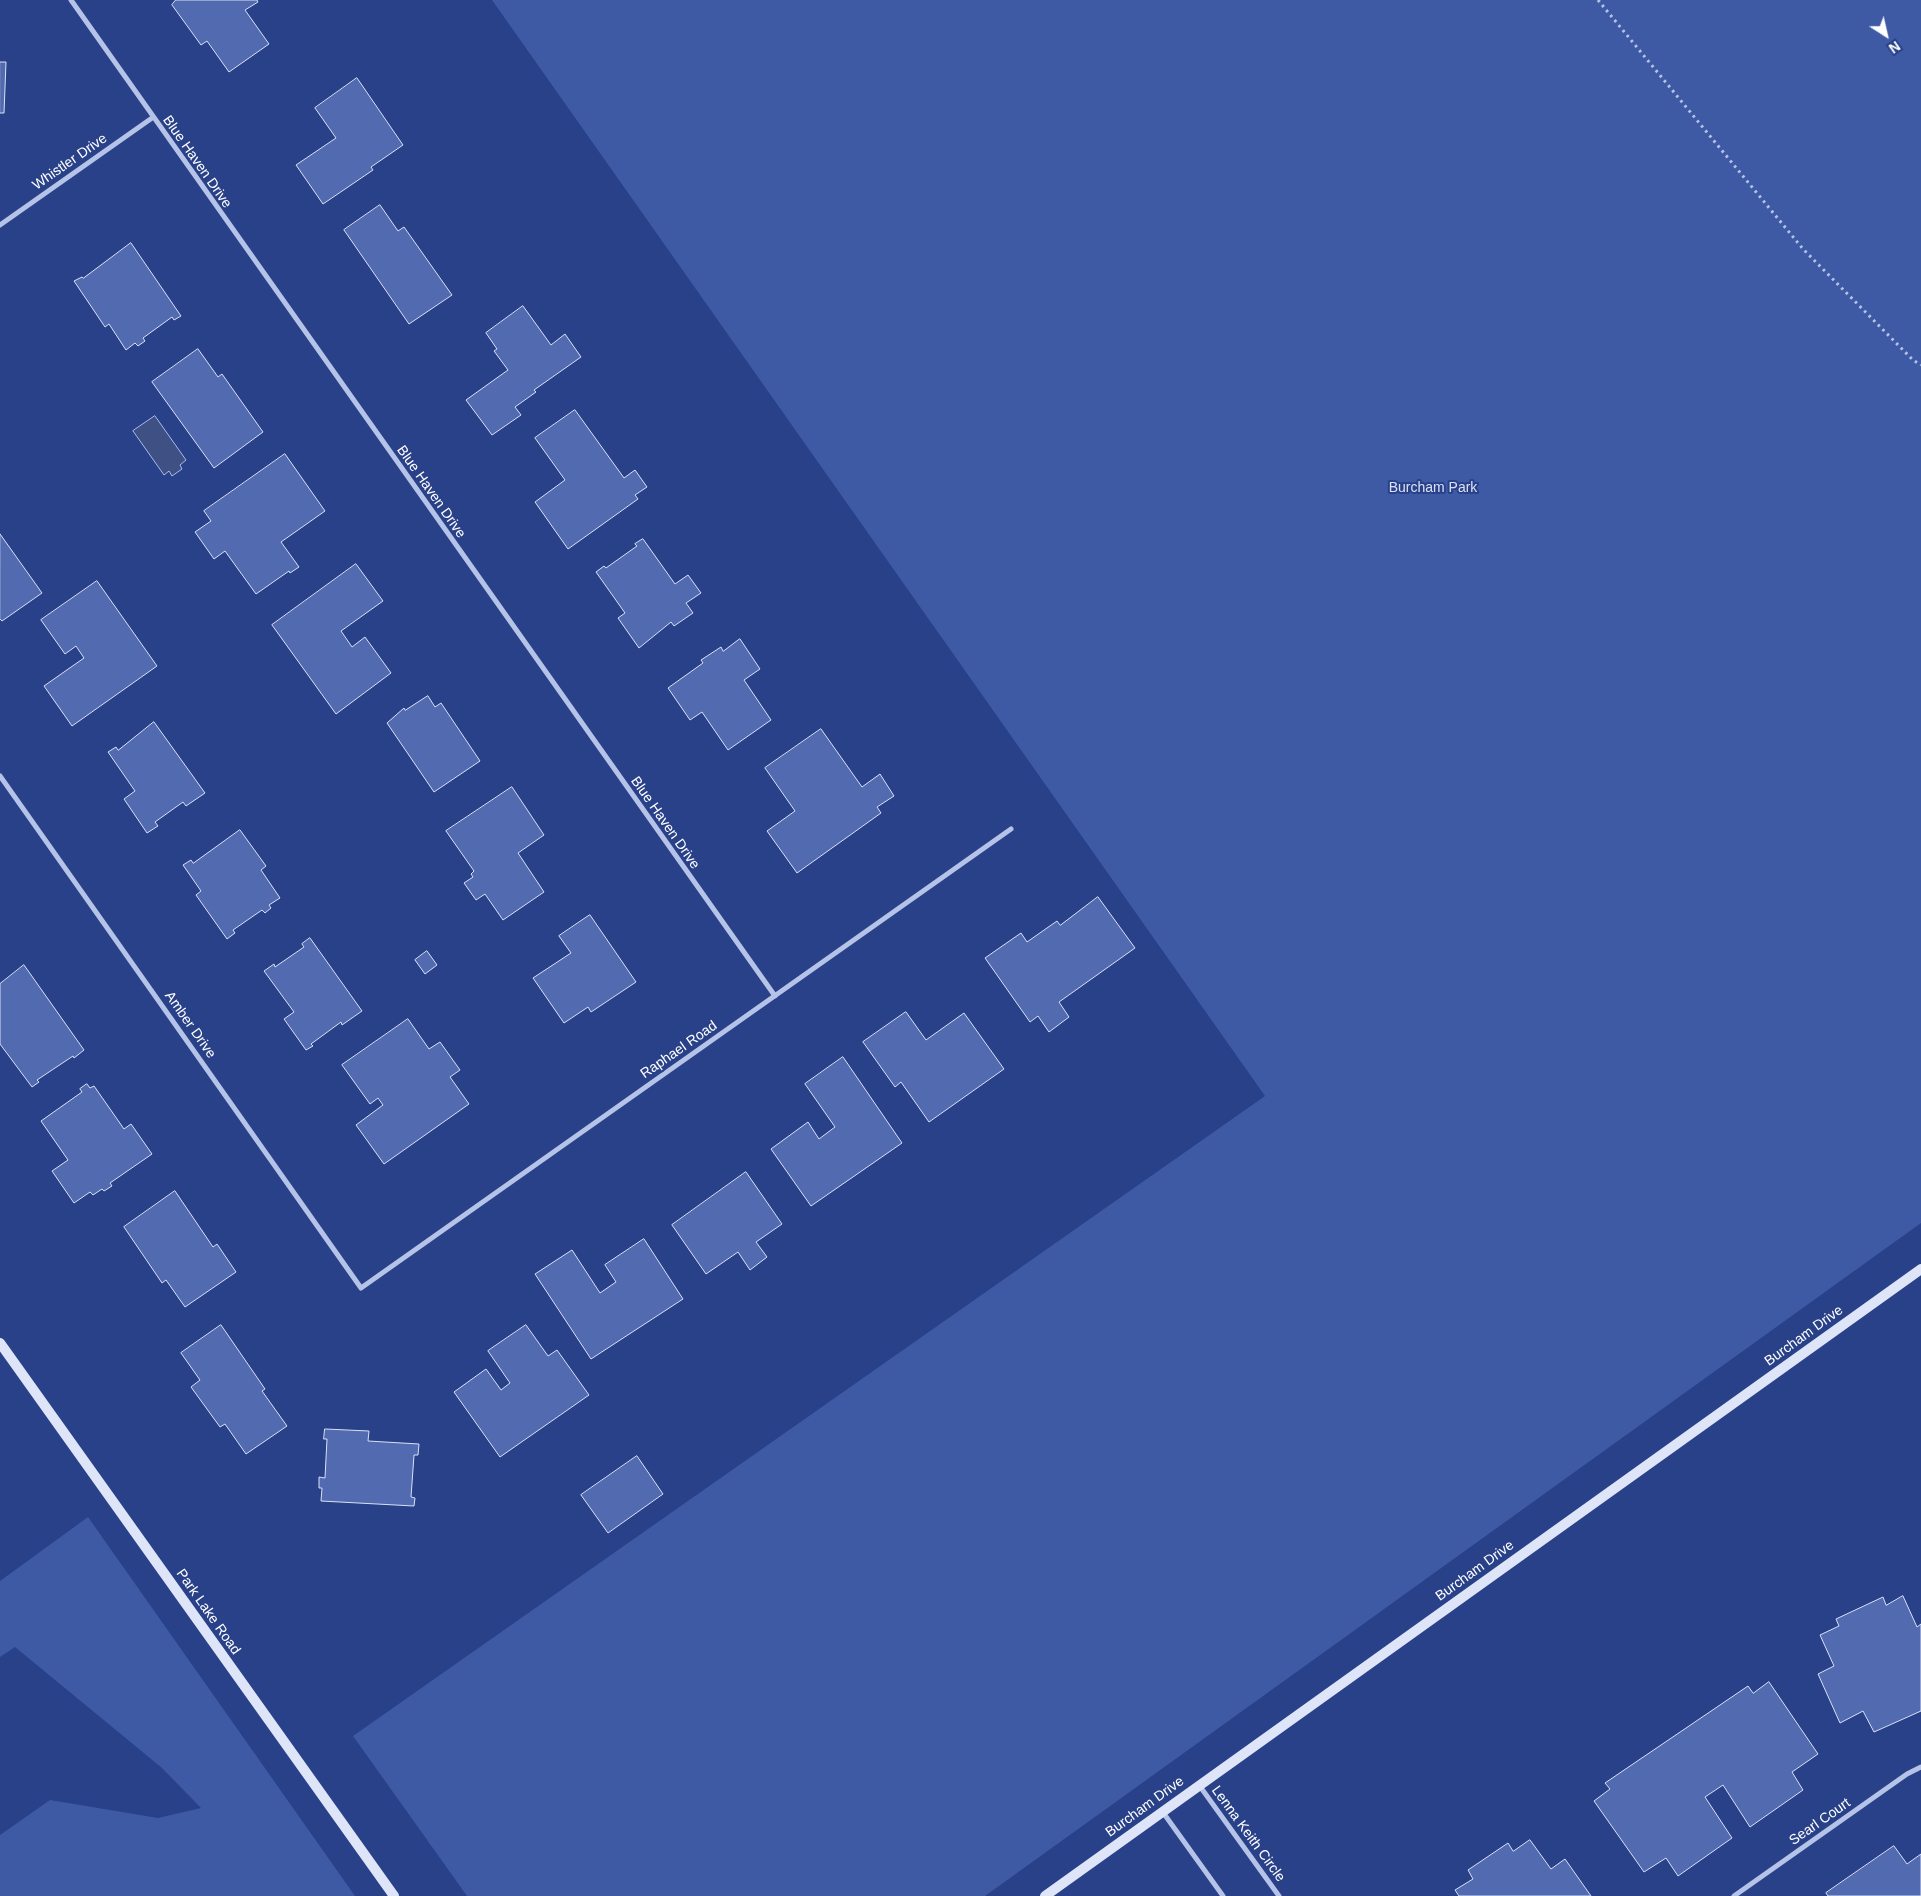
<!DOCTYPE html>
<html>
<head>
<meta charset="utf-8">
<style>
	body { margin:0 }
	#map { position:relative; width:1921px; height:1896px; overflow:hidden; background:#294188; font-family:Helvetica,sans-serif }
	canvas { display:block }
	.north { position:absolute; left:1861px; top:10px; width:50px; height:50px; -webkit-text-stroke:4px #294188; paint-order:stroke; rotate:145deg; font-size:14px; font-weight:700; line-height:20px; text-align:center; color:#fff }
	.north::after { content:''; display:block; margin:auto; width:18px; height:22px; background:#fff; clip-path:polygon(50% 0,100% 100%,50% 72%,0 100%) }
</style>
</head>
<body>
<div id="map">
<canvas width="1921" height="1896"></canvas>
<div class="north">N</div>
</div>
<script>
const ctx = document.querySelector('canvas').getContext('2d');
ctx.lineJoin = 'round';
function fillPath(path, color) { ctx.fillStyle = color; ctx.fill(path, 'evenodd'); }
function strokePath(path, color, width, dash) { ctx.strokeStyle = color; ctx.lineWidth = width; ctx.lineCap = dash ? 'butt' : 'round'; ctx.setLineDash(dash || []); ctx.stroke(path); }
function drawText(font, color, halo, rows, align = 'center') {
  ctx.font = font + ' Helvetica,sans-serif'; ctx.lineWidth = 4; ctx.setLineDash([]); ctx.textBaseline = 'middle'; ctx.strokeStyle = halo; ctx.fillStyle = color; for (const [text, x, y, turn = 0] of rows) {
    ctx.save(); ctx.translate(x, y); ctx.rotate((+turn || 0) * Math.PI / 180); ctx.textAlign = isNaN(turn) ? turn : align; if (halo) ctx.strokeText(text, 0, 0); ctx.fillText(text, 0, 0); ctx.restore();
  }
}
const green = new Path2D(`
	M492 0H1921V1223L985 1896H467L353 1736 1265 1096Z
	M88 1517 355 1896H0V1835L50 1800 158 1818 201 1808 162 1768 15 1647 0 1657V1581Z`);
const water = new Path2D(`
	M155 416 186 460 180 465 182 469 172 476 169 471 164 475 133 431Z`);
const building = new Path2D(`
	M176 0H257L258 2 245 10 269 44 229 72 207 41 201 45 172 5Z
	M0 62H6L4 113H0Z
	M357 78 403 145 371 167 373 170 323 204 296 165 336 138 315 108Z
	M380 205 398 231 404 227 452 295 409 324 344 230Z
	M131 243 181 316 174 320 172 317 143 338 145 341 138 346 135 343 126 350 109 324 105 327 74 281 82 277 83 278Z
	M523 306 551 345 565 334 581 357 534 390 536 392 515 407 521 415 492 435 466 400 508 370 494 351 497 349 486 333Z
	M198 349 218 377 222 374 263 432 214 468 152 382Z
	M575 410 624 478 635 470 647 487 635 495 638 499 568 549 535 502 565 480 535 438Z
	M285 454 325 511 281 542 299 567 290 573 289 571 256 594 225 551 214 559 195 532 211 521 204 511Z
	M0 534 42 593 2 621 0 619Z
	M643 539 675 584 688 575 701 593 686 603 693 613 674 626 671 622 639 648 618 618 625 613 596 572 604 566 606 568 637 546 635 544Z
	M356 564 383 601 341 631 352 647 365 637 391 673 336 714 272 625Z
	M97 581 157 666 72 726 44 686 84 658 76 646 65 654 41 620Z
	M740 639 760 669 744 680 771 720 728 750 702 712 690 720 668 688 703 663 701 660 721 647 723 651Z
	M428 696 435 707 441 703 480 761 434 792 387 723 404 708 405 710Z
	M154 722 205 793 186 806 183 802 155 822 158 826 147 833 124 799 135 791 108 752 116 747 118 750Z
	M821 729 862 787 880 774 894 796 877 807 881 813 797 873 767 831 795 811 765 768Z
	M512 787 544 835 518 853 544 892 503 920 485 894 476 900 464 883 473 877 471 874 474 871 446 831Z
	M240 830 266 866 261 870 280 898 269 905 271 908 265 913 262 910 233 930 235 933 227 939 196 895 201 891 183 865 191 860 193 863Z
	M1098 897 1135 948 1059 1002 1069 1017 1049 1032 1038 1016 1030 1022 985 958 1021 933 1027 942 1057 921 1060 925Z
	M590 915 636 982 591 1012 588 1007 564 1023 533 978 571 953 559 936Z
	M310 938 362 1011 342 1025 341 1022 311 1044 313 1046 306 1050 284 1019 294 1012 264 971 274 964 275 967 304 947 302 944Z
	M427 951 437 965 425 974 415 960Z
	M24 965 84 1050 74 1058 73 1056 37 1080 39 1082 32 1087 0 1044V984Z
	M906 1012 926 1040 964 1013 1004 1069 929 1122 901 1082 895 1087 863 1042Z
	M408 1019 429 1049 440 1042 460 1070 450 1077 469 1104 384 1164 356 1125 383 1105 378 1098 370 1104 342 1065Z
	M843 1057 902 1143 811 1206 771 1149 808 1122 819 1139 835 1127 805 1084Z
	M87 1084 90 1088 94 1086 124 1129 131 1124 152 1154 110 1183 112 1186 104 1191 102 1189 93 1195 90 1192 74 1203 52 1171 68 1160 41 1121 82 1092 80 1089Z
	M746 1172 782 1224 756 1242 767 1257 750 1270 738 1252 706 1274 672 1225Z
	M175 1191 213 1247 217 1244 236 1272 185 1307 166 1280 162 1283 124 1227Z
	M644 1239 683 1299 591 1359 535 1274 572 1250 600 1293 616 1282 605 1265Z
	M221 1325 265 1389 262 1391 287 1426 246 1454 225 1424 220 1427 191 1387 200 1380 181 1353Z
	M526 1325 548 1356 557 1350 589 1395 500 1457 454 1392 486 1369 501 1390 510 1383 488 1351Z
	M325 1429 369 1431 368 1441 419 1444 418 1455H414L411 1497 415 1498 414 1506 321 1501 322 1488H319V1477L325 1478 327 1439H324Z
	M637 1456 663 1494 608 1533 581 1495Z
	M1903 1596 1917 1627 1921 1624V1711L1874 1732 1863 1711 1840 1723 1818 1674 1834 1666 1820 1635 1839 1626 1836 1619 1883 1597 1886 1605Z
	M1769 1682 1818 1754 1792 1772 1803 1790 1750 1827 1723 1785 1705 1797 1732 1838 1678 1876 1666 1858 1644 1872 1594 1801 1610 1789 1605 1783 1748 1686 1753 1693Z
	M1530 1840 1551 1869 1565 1859 1591 1896H1459L1455 1890 1473 1879 1468 1870 1508 1843 1513 1851Z
	M1894 1846 1907 1864 1921 1854V1896H1828L1826 1893Z`);
const path = new Path2D(`
	M1598 0 1803 249 1913 360 1921 365`);
const street = new Path2D(`
	M71 0 775 996
	M0 225 152 118
	M0 776 361 1288 1011 829
	M1199 1785 1279 1896
	M1162 1811 1223 1896
	M1734 1896 1907 1774 1921 1767`);
const secondary = new Path2D(`
	M0 1343 394 1896
	M1045 1896 1921 1269`);
const streetNames = [
	["Whistler Drive",70,162,-35],
	["Blue Haven Drive",197,162,55],
	["Blue Haven Drive",431,492,55],
	["Blue Haven Drive",665,823,55],
	["Amber Drive",190,1025,55],
	["Raphael Road",679,1050,-35],
	["Burcham Drive",1804,1336,-36],
	["Burcham Drive",1475,1571,-36],
	["Park Lake Road",208,1612,55],
	["Burcham Drive",1145,1807,-36],
	["Searl Court",1820,1822,-35],
	["Lenna Keith Circle",1248,1834,54]
];
const parkNames = [
	["Burcham Park",1433,488]
];
fillPath(green, '#3e5aa4');
fillPath(water, '#3e5084');
strokePath(water, '#aabce9', 1);
fillPath(building, '#526aaf');
strokePath(building, '#d9e1f7', 1);
strokePath(path, '#b6c3e8', 3, [2.5, 4]);
strokePath(street, '#b6c3e8', 5);
strokePath(secondary, '#dfe5f8', 10);
drawText('14px', '#fff', '#294188', streetNames);
drawText('14px', '#d9e1f7', '#294188', parkNames);
</script>
</body>
</html>
